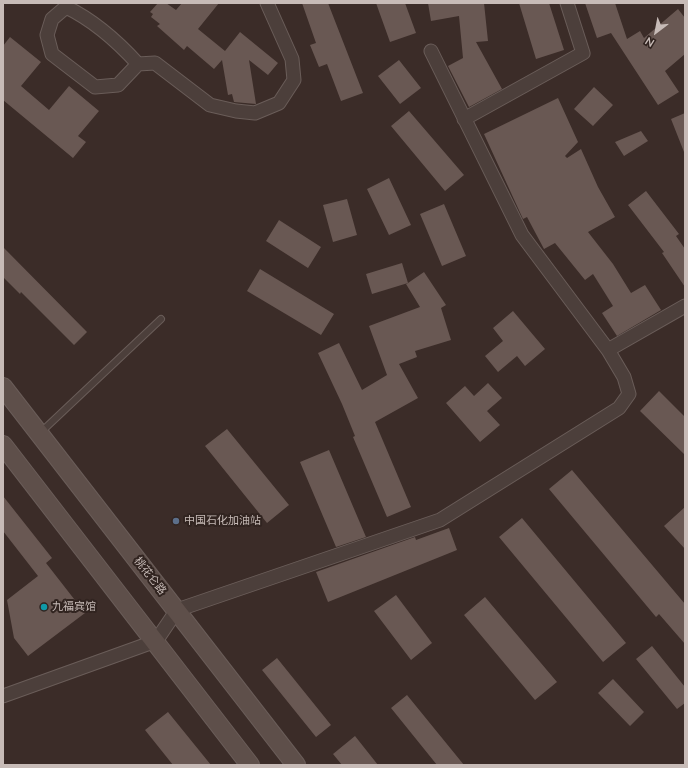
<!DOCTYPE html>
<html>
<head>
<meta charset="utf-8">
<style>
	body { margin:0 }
	#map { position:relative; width:688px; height:768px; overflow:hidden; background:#3b2c28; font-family:Mulish,sans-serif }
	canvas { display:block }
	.frame { position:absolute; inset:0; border:4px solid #c7bbb7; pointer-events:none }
	.north { position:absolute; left:636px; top:12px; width:40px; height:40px; -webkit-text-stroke:3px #312420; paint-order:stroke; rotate:212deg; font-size:11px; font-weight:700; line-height:16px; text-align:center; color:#c7bbb7 }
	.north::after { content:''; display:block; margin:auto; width:14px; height:18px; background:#c7bbb7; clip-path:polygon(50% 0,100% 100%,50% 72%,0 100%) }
</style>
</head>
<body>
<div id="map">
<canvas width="688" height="768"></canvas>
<div class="frame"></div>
<div class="north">N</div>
</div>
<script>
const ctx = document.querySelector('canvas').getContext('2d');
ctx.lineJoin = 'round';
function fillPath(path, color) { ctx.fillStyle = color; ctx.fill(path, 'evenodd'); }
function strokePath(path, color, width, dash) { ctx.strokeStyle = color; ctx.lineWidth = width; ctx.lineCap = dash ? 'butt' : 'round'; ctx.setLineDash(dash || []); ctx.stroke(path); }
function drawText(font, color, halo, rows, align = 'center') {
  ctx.font = font + ' Mulish,"Noto Sans SC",sans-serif'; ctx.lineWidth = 4; ctx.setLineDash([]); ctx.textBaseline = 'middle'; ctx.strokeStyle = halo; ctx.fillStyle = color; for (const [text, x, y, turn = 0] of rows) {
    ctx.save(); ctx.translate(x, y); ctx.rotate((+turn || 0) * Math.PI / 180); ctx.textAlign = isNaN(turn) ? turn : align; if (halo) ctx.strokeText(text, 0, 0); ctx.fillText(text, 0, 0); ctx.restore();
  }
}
const building = new Path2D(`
	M158 3H166L176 10 182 3H219L198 29 225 51 240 32 278 63 268 75 249 60 256 104 234 102 232 94 228 95 222 60 214 69 187 46 184 50 157 26 160 24 151 17 153 14 150 12Z
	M302 3H328L363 93 341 101 327 64 319 67 310 45 316 43Z
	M376 3H405L416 33 390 42Z
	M428 3H484L488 41 476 42 502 89 469 107 448 66 463 58 459 16 431 21Z
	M519 3H549L564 50 536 59Z
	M585 3H615L627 39 640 31 644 38 678 9 685 18V54L665 71 679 92 658 105 611 33 597 38Z
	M10 37 41 62 21 86 49 110 69 86 99 111 78 136 86 142 73 158 3 100V46Z
	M399 60 421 88 400 104 378 76Z
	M594 87 613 105 593 126 574 109Z
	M558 98 578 142 565 156 567 158 581 149 598 187 615 217 588 232 613 264 631 293 645 285 661 310 617 336 602 313 613 306 593 274 585 280 555 243 544 249 527 217 523 219 484 134Z
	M409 111 464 175 445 191 391 126Z
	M685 113V152H684L671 119Z
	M641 131 648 141 624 156 615 142Z
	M389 178 411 225 389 235 367 189Z
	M646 191 679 234 676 236 685 249V287L662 253 664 252 628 205Z
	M347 199 357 235 333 242 323 205Z
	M444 204 466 256 442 266 420 214Z
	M279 220 321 247 308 268 266 241Z
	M3 247 87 332 74 345 21 292 20 294 3 277Z
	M402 263 408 283 424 272 446 305 441 308 451 340 415 351 417 357 399 364 418 398 375 422 411 507 387 517 353 437 355 436 342 404 318 353 339 343 362 390 387 375 369 326 420 307 406 284 408 283 372 294 366 274Z
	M260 269 334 314 321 335 247 291Z
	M513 311 545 349 525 366 517 356 498 372 485 356 503 341 493 328Z
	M488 383 502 398 487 411 500 425 480 442 446 403 465 386 474 396Z
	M659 391 685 417V455L640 411Z
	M227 429 289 505 267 523 205 446Z
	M329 450 366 537 336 547 300 462Z
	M572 470 685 604V644L659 614 656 617 549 489Z
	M3 496 52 558 46 563 85 613 28 656 14 638 7 600 38 576 3 531Z
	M685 507V549L664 526Z
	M522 518 626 643 603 662 499 537Z
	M449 528 457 550 328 602 316 572 415 537 416 540Z
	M396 595 432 643 411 660 374 611Z
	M485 597 557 682 535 700 464 615Z
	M652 646 685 687V703L677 709 636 659Z
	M277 658 331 725 316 737 262 670Z
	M613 679 644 712 630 726 598 693Z
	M407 695 464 765H437L391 708Z
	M168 712 211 765H173L145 730Z
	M355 736 378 765H342L333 754Z`);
const service = new Path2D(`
	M40 433 161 319`);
const minor = new Path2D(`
	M431 51 522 235 608 350
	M138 64C118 42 93 20 66 7L52 19 47 35 52 54 95 87 118 85 138 64 155 63 210 105 236 111 255 113 279 103 294 80 292 59 267 3
	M464 119 583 53 567 3
	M3 696 156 641 177 610 440 520 619 408 629 394 624 377 608 350 685 306`);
const secondary = new Path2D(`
	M3 387 296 765
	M3 445 250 765`);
const markers = [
	[176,521,4,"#5c6f8a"],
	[44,607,4,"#0f9aa8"]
];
const poiNames = [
	["中国石化加油站",184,521],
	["九福宾馆",52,607]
];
const streetNames = [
	["桃花仑路",150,576,52]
];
fillPath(building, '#695853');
strokePath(service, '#6a5d59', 8);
strokePath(minor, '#6a5d59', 15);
strokePath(secondary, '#6a5d59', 20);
strokePath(service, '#4c3f3b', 6);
strokePath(minor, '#4c3f3b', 13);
strokePath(secondary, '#5e4f4a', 18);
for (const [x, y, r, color] of markers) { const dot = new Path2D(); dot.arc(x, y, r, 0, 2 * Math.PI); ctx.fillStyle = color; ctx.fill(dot); strokePath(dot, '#312420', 1.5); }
drawText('11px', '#c7bbb7', '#312420', poiNames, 'left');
drawText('11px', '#c7bbb7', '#312420', streetNames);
</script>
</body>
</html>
